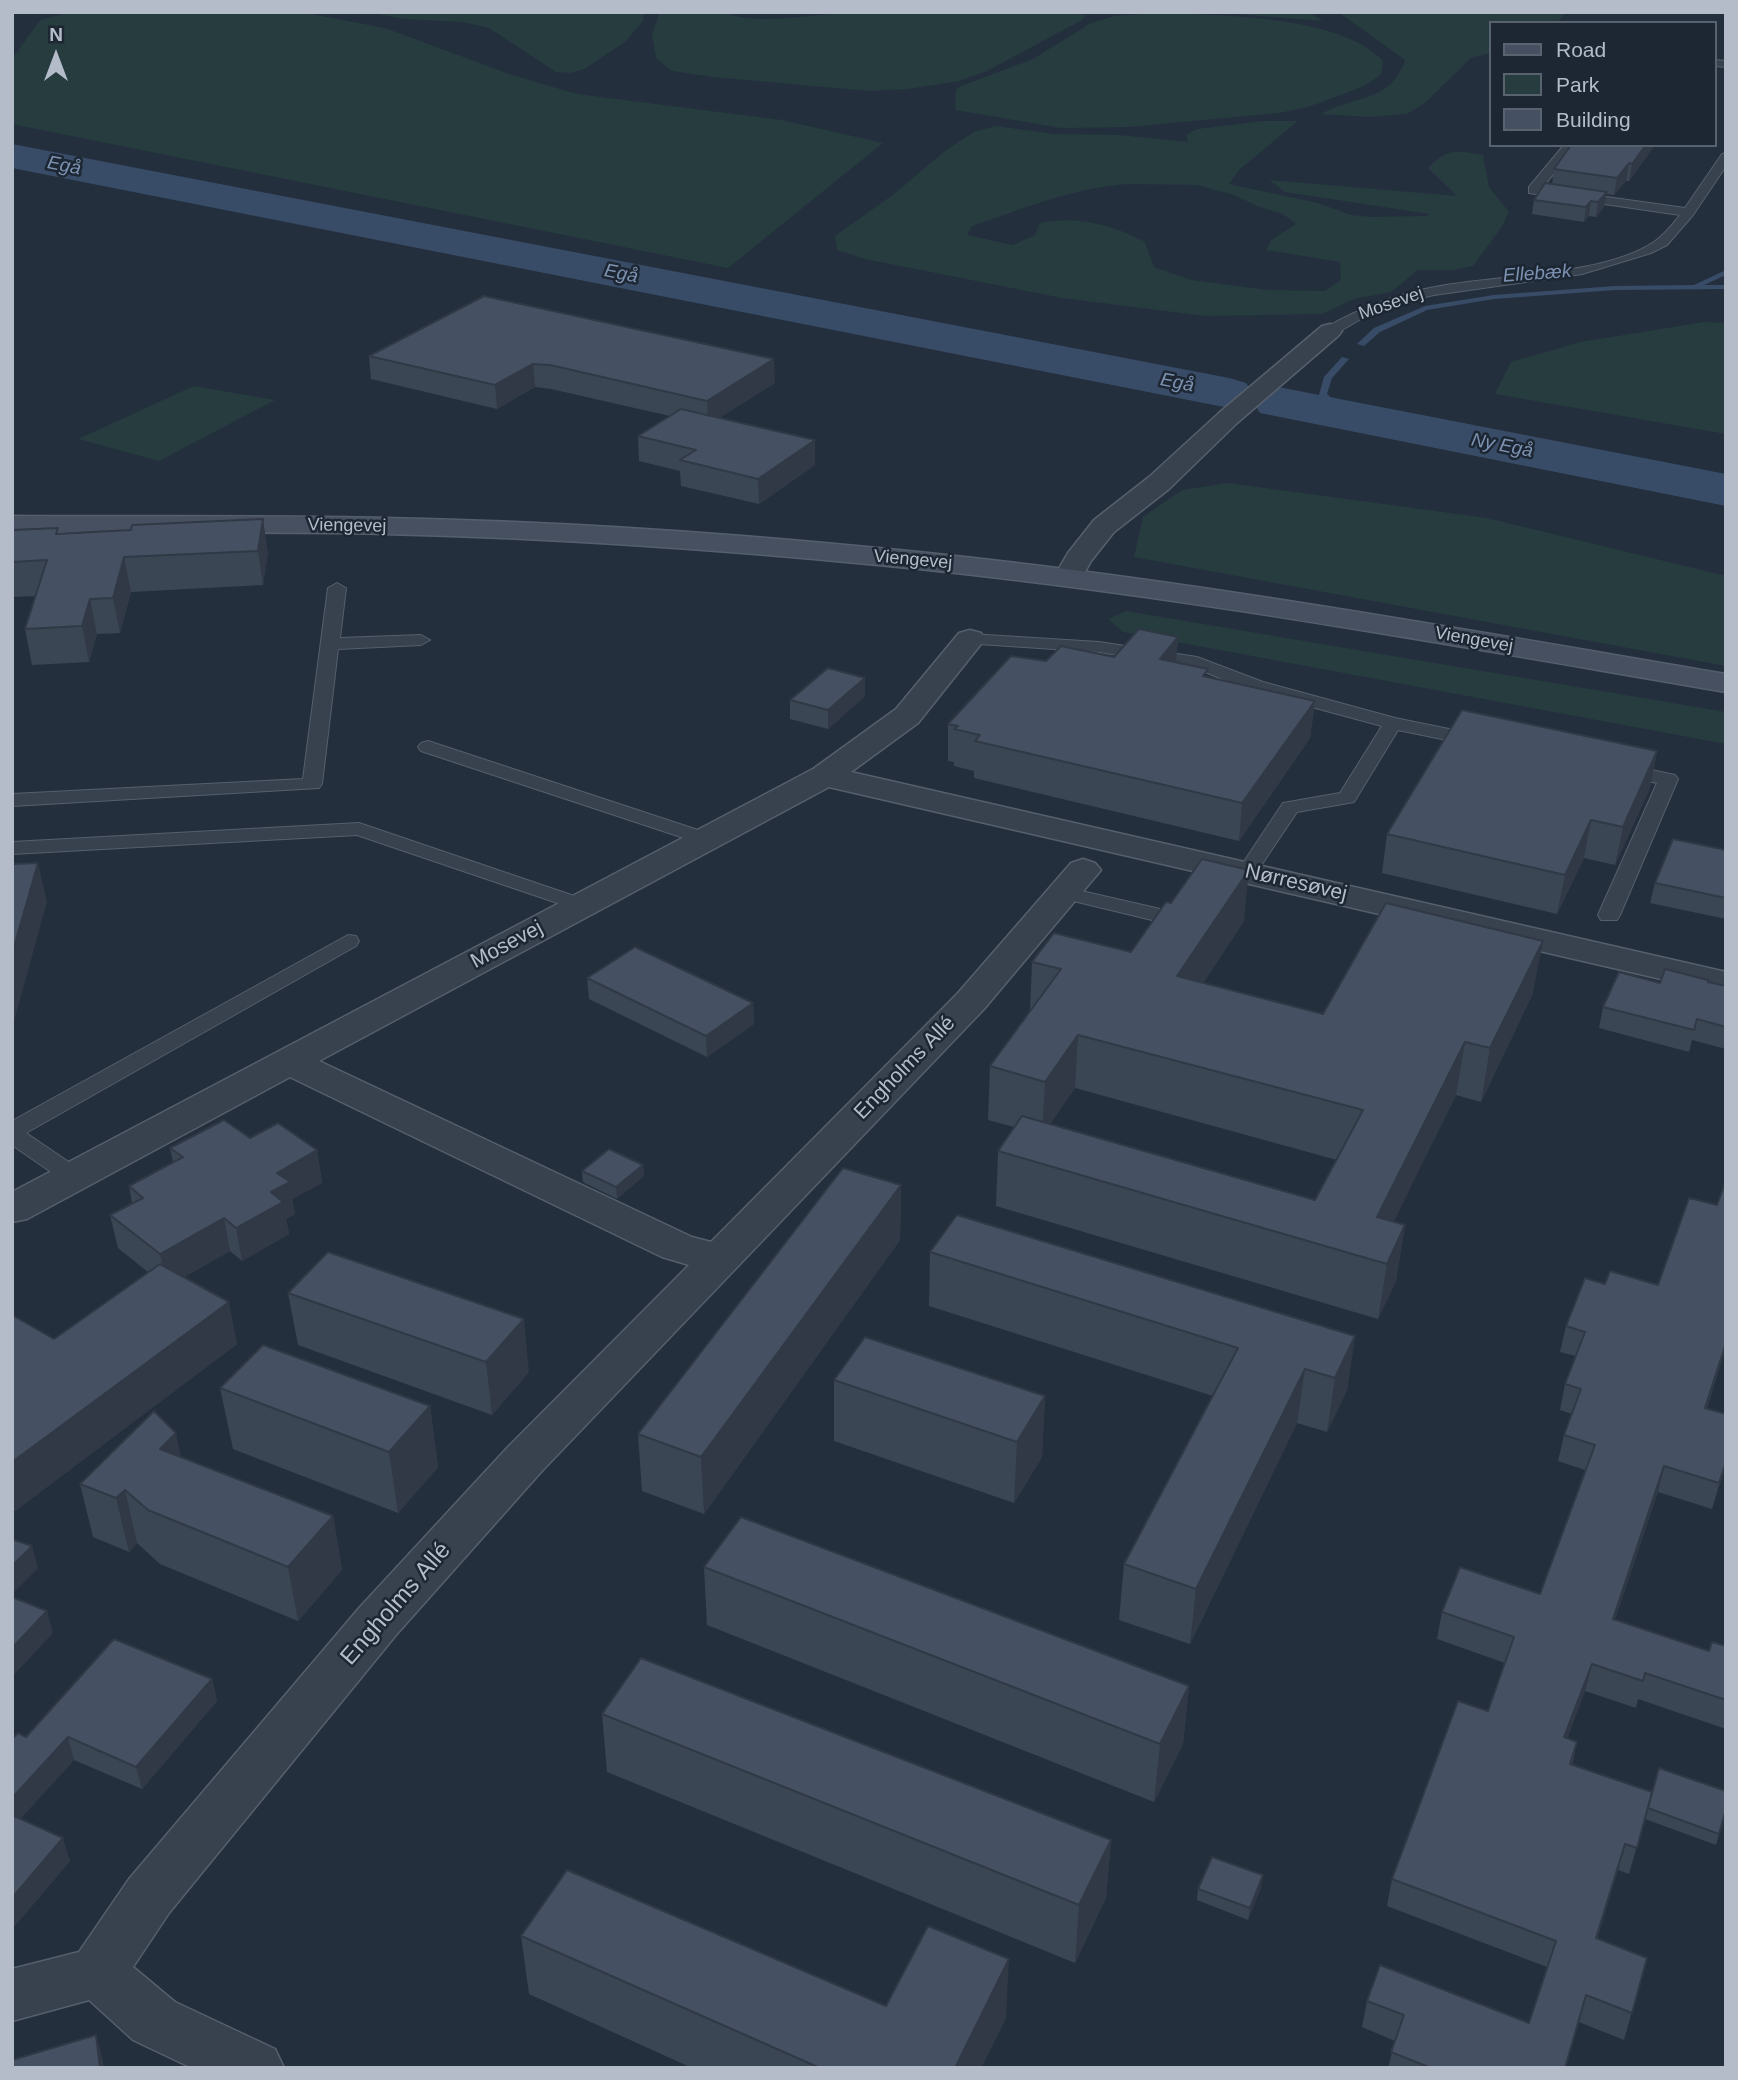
<!DOCTYPE html>
<html>
<head>
<meta charset="utf-8">
<style>
	body { margin:0 }
	#map { position:relative; width:1738px; height:2080px; overflow:hidden; background:#242f3e; font-family:Arial,sans-serif }
	canvas { display:block }
	.frame { position:absolute; inset:0; border:14px solid #b4bcc9; pointer-events:none }
	.legend { position:absolute; left:1489px; top:21px; width:228px; height:126px; box-sizing:border-box; background:#1d2633; border:2px solid #59626f; margin:0; padding:9px 12px; list-style:none; font-size:21px; color:#b4bcc9 }
	.legend li { display:flex; align-items:center; gap:14px; height:35px }
	.legend b { width:35px; border:2px solid #59626f }
	.north { position:absolute; left:21px; top:21px; width:70px; height:70px; -webkit-text-stroke:5px #1d2633; paint-order:stroke; rotate:0deg; font-size:19px; font-weight:700; line-height:28px; text-align:center; color:#b4bcc9 }
	.north::after { content:''; display:block; margin:auto; width:24px; height:32px; background:#b4bcc9; clip-path:polygon(50% 0,100% 100%,50% 72%,0 100%) }
</style>
</head>
<body>
<div id="map">
<canvas width="1738" height="2080"></canvas>
<div class="frame"></div>
<ul class="legend">
<li><b style="height:9px;background:#465061"></b>Road</li>
<li><b style="height:19px;background:#263c3f"></b>Park</li>
<li><b style="height:19px;background:#455162"></b>Building</li>
</ul>
<div class="north">N</div>
</div>
<script>
const ctx = document.querySelector('canvas').getContext('2d');
ctx.lineJoin = 'round';
function fillPath(path, color) { ctx.fillStyle = color; ctx.fill(path, 'evenodd'); }
function strokePath(path, color, width, dash) { ctx.strokeStyle = color; ctx.lineWidth = width; ctx.lineCap = dash ? 'butt' : 'round'; ctx.setLineDash(dash || []); ctx.stroke(path); }
function drawText(font, color, halo, rows, align = 'center') {
  ctx.font = font + ' Arial,sans-serif'; ctx.lineWidth = 5; ctx.setLineDash([]); ctx.textBaseline = 'middle'; ctx.strokeStyle = halo; ctx.fillStyle = color; for (const [text, x, y, turn = 0] of rows) {
    ctx.save(); ctx.translate(x, y); ctx.rotate((+turn || 0) * Math.PI / 180); ctx.textAlign = isNaN(turn) ? turn : align; if (halo) ctx.strokeText(text, 0, 0); ctx.fillText(text, 0, 0); ctx.restore();
  }
}
const green = new Path2D(`
	M71 12H300L385 28 512 75 577 94 782 120 883 143 728 268 12 124V59L40 20Z
	M367 12H644L643 21 625 42 584 69 571 73 556 72 489 28 463 22 404 19Z
	M660 12H727C739 22 782 19 799 17 886 8 974 12 1061 12L1086 15 1082 20 987 71 959 81 908 89 869 91 713 77 672 71 656 58 652 34Z
	M1211 12H1308L1323 21Z
	M1338 12H1566L1557 23H1491V53L1471 58 1426 102 1407 114 1371 117 1321 114C1355 95 1390 103 1405 60Z
	M1157 13C1218 15 1341 15 1383 61L1381 75 1362 87 1308 107 1279 113 1128 127 1061 128 955 110 956 90 961 86 1033 59 1091 23 1114 16Z
	M1263 121H1298L1240 169 1229 184 1318 203 1351 215 1372 217 1426 216 1430 214 1285 192 1269 180 1457 196 1428 168C1449 147 1455 151 1483 155L1489 187 1509 212 1501 228 1473 266 1453 270H1418L1391 292 1354 299 1322 314 1205 316 1062 298 865 259 837 250 835 236 894 194 946 150 974 132 996 126 1054 134 1119 135 1188 142 1186 135 1197 129ZM1129 184 1197 185 1234 195 1257 206 1283 214 1296 224 1271 240 1266 250 1340 262 1341 280 1325 291 1267 290 1191 280 1154 267 1145 242C1115 225 1074 215 1040 223L1035 235 1013 245 967 235 972 226C1023 209 1075 187 1129 184Z
	M1704 322 1726 323V434L1495 394 1511 362 1581 342Z
	M194 386 275 400 159 461 78 439Z
	M1228 483 1487 518 1726 576V666L1134 557 1143 517 1182 490Z
	M1126 611 1726 712V744L1123 632 1108 619Z`);
const stream = new Path2D(`
	M1726 270V275L1704 285H1726V289L1615 290 1494 299 1427 310 1380 332 1364 346 1357 344 1374 328 1425 306 1494 295 1615 286 1694 285Z
	M1342 357 1349 359 1332 378 1327 394 1348 413 1349 415 1345 417 1319 395 1324 377Z`);
const river = new Path2D(`
	M12 144 1229 378 1246 383 1254 393 1246 403 1229 408 12 168Z
	M1278 387 1726 474V506L1260 413 1253 402 1260 391Z`);
const lane = new Path2D(`
	M1715 60 1726 61V67L1715 66Z
	M1564 145H1577L1542 188 1685 208 1722 154 1726 153V166L1693 215 1667 245 1651 253 1582 274 1434 295 1403 302 1368 315 1335 334H1325V328C1360 308 1395 294 1435 287 1496 275 1603 276 1654 242 1664 235 1673 224 1680 215L1529 193V187Z
	M337 583 346 588 340 638 421 635 430 640 421 645 338 649 322 784 319 788 12 806V794L303 779 328 588Z
	M970 634 1099 642 1197 657 1263 682 1395 718 1483 736 1486 740 1476 746 1398 730 1354 802 1297 812 1254 876H1240L1237 872 1283 803 1340 793 1382 726 1249 690 1193 667 1099 652 964 643 961 639 964 635Z
	M428 741 713 835 716 839 713 843H699L421 751 418 747 421 743Z
	M1623 764 1675 775 1678 779 1620 915 1617 920H1601L1598 915 1657 783 1616 774 1613 770 1616 766Z
	M359 823 589 901 593 905 589 909H575L357 835 12 854V842Z
	M1064 887 1160 909 1163 914 1160 919 1152 920 1057 897 1054 893 1057 889Z
	M348 935 356 936 359 941 356 946 26 1133 82 1171 85 1176 82 1181 73 1184 64 1181 12 1145V1121Z`);
const street = new Path2D(`
	M1330 324 1338 326 1342 331 1338 336 1237 423 1169 489 1114 532 1091 561 1079 583 1069 586 1059 583 1054 577 1068 553 1094 520 1149 477 1219 413 1322 326Z
	M970 630 981 633 985 639 918 723 851 772 1726 972V994L829 787 319 1061 692 1237 711 1242 958 993 1071 863 1083 859 1095 863 1101 870 984 1009 541 1472 396 1635 169 1913 133 1967 175 2002 275 2049 284 2068H192L133 2040 89 2000 12 2021V1969L79 1952 129 1879 360 1607 507 1448 689 1265 662 1257 290 1077 27 1219 12 1222V1192L813 769 896 709 959 633Z`);
const secondary = new Path2D(`
	M12 516C136 517 261 515 385 518 549 521 714 532 878 548 1162 575 1444 626 1726 674V692C1444 644 1162 592 878 565 714 549 549 538 385 534 261 531 136 534 12 532Z`);
const wall = new Path2D(`
	M1655 145 1629 181H1626L1614 195 1606 194 1604 207 1596 217 1589 216 1584 222 1532 214 1534 200 1552 184 1554 169Z
	M484 296 775 383 719 418 815 440V465L759 504 681 486 680 471 639 461 638 436 670 416 551 389 535 387 497 409 371 379 369 356Z
	M12 530 59 534 131 530 268 553 263 585 131 592 120 633 97 634 89 662 32 665 25 629 36 596 12 597Z
	M1178 637 1176 662 1208 677 1315 701 1310 738 1239 841 974 778V771L954 766V762L948 761V724L1046 661 1114 657Z
	M865 696 828 729 790 719V700Z
	M1657 751 1650 788 1615 865 1584 858 1557 914 1382 873 1387 834Z
	M1726 850V919L1650 903 1655 883Z
	M1244 921 1203 983 1323 1014 1533 993 1481 1102 1456 1095 1393 1222 1405 1225 1396 1281 1378 1319 996 1206 998 1151 1014 1127 988 1120 990 1066 1030 1011 1032 962 1131 952ZM1075 1088 1337 1160 1315 1200 1050 1124Z
	M587 978 753 1003 754 1024 707 1057 589 999Z
	M1708 982 1726 986V1049L1692 1040 1689 1052 1599 1028 1603 1007 1660 983Z
	M250 1138 317 1150 322 1183 292 1199 295 1214 286 1219 289 1234 242 1261 230 1251 184 1277 237 1344 15 1511 12 1508V1315L54 1339 149 1273 118 1248 110 1215 132 1203 129 1186 173 1162 170 1148Z
	M643 1165 644 1176 617 1199 583 1182 582 1171Z
	M901 1185 900 1240 704 1514 642 1491 638 1434Z
	M930 1252 1355 1336 1347 1390 1327 1432 1297 1423 1190 1644 1119 1620 1124 1564 1213 1396 929 1306Z
	M288 1293 529 1372 492 1415 298 1345Z
	M1566 1326 1726 1347 1707 1408 1726 1465 1712 1509 1658 1492 1615 1619 1709 1651 1726 1646V1729L1638 1699 1636 1708 1585 1691 1567 1738 1577 1742 1572 1765 1652 1792 1629 1874 1618 1870 1597 1939 1647 1958 1624 2040 1579 2022 1565 2068H1388L1395 2041 1362 2027 1367 2001 1529 2023 1547 1967 1387 1906 1392 1879 1488 1711 1505 1663 1437 1639 1442 1612 1540 1594 1585 1470 1558 1461 1564 1435 1572 1414 1560 1410 1565 1384 1576 1356 1560 1352Z
	M834 1380 1045 1396 1042 1457 1014 1503 834 1441Z
	M220 1388 430 1406 438 1467 398 1513 233 1449Z
	M181 1457 333 1516 342 1570 298 1621 160 1564 137 1543 129 1552 93 1537 80 1484Z
	M704 1567 1189 1686 1183 1744 1154 1802 707 1625Z
	M212 1679 217 1701 142 1789 74 1760 20 1819 70 1861 12 1929 26 1737Z
	M602 1714 1111 1840 1106 1898 1075 1963 607 1772Z
	M1659 1768 1726 1809 1716 1845 1645 1819Z
	M1261 1887 1248 1920 1197 1900 1198 1889Z
	M521 1936 886 2006 1006 2018 981 2068H692L529 1994Z`);
const shadedWall = new Path2D(`
	M1646 145H1655L1629 181 1632 164Z
	M1629 163 1626 181 1614 195 1617 178Z
	M1607 192 1604 207 1596 217 1598 202Z
	M1591 201 1589 216 1584 222 1586 207Z
	M774 359 775 383 708 425 707 401Z
	M533 364 535 387 497 409 495 385Z
	M815 440V465L759 504 758 479Z
	M263 519 268 553 263 585 258 551Z
	M124 557 131 592 120 633 113 598Z
	M90 599 97 634 89 662 82 626Z
	M1178 637 1175 673 1160 659Z
	M865 678V696L828 729V710Z
	M1315 701 1310 738 1239 841 1242 803Z
	M1657 751 1650 788 1615 865 1623 827Z
	M1591 820 1584 858 1557 914 1565 875Z
	M38 863 47 902 12 1028V954Z
	M1249 870 1244 921 1172 1029 1177 976Z
	M1543 941 1533 993 1481 1102 1490 1048Z
	M753 1003 754 1024 707 1057 706 1036Z
	M1078 1035 1075 1088 1042 1135 1045 1082Z
	M1465 1042 1456 1095 1375 1260 1377 1217Z
	M317 1150 322 1183 292 1199 295 1214 286 1219 289 1234 242 1261 236 1228 277 1173Z
	M643 1165 644 1176 617 1199 616 1187Z
	M901 1185 900 1240 704 1514 701 1457Z
	M224 1218 230 1251 167 1287 160 1254Z
	M1405 1225 1396 1281 1378 1319 1387 1264Z
	M229 1302 237 1344 15 1511 12 1502V1462Z
	M524 1319 529 1372 492 1415 486 1362Z
	M1355 1336 1347 1390 1327 1432 1335 1378Z
	M1726 1343V1347L1698 1434 1705 1408Z
	M1305 1369 1297 1423 1190 1644 1196 1589Z
	M1045 1396 1042 1457 1014 1503 1017 1442Z
	M430 1406 438 1467 398 1513 389 1452Z
	M176 1433 187 1486 160 1449Z
	M1726 1462V1465L1712 1509 1719 1483Z
	M1664 1466 1658 1492 1606 1645 1613 1619Z
	M125 1490 137 1543 129 1552 116 1498Z
	M333 1516 342 1570 298 1621 288 1567Z
	M32 1546 38 1568 12 1594V1566Z
	M47 1611 53 1633 12 1677V1648Z
	M1592 1664 1585 1691 1558 1764 1564 1737Z
	M212 1679 217 1701 142 1789 136 1767Z
	M1189 1686 1183 1744 1154 1802 1160 1744Z
	M68 1737 74 1760 12 1828V1798Z
	M63 1838 70 1861 12 1929V1898Z
	M1111 1840 1106 1898 1075 1963 1079 1905Z
	M1625 1844 1618 1870 1589 1965 1596 1938Z
	M1263 1875 1261 1887 1248 1920 1250 1908Z
	M1009 1959 1006 2018 981 2068H955Z
	M96 2035 102 2057 104 2068H100Z`);
const building = new Path2D(`
	M1571 145H1646L1632 164 1629 163 1617 178 1554 169Z
	M1545 183 1607 192 1598 202 1591 201 1586 207 1534 200Z
	M484 296 774 359 707 401 550 365 533 364 495 385 369 356Z
	M681 409 815 440 758 479 680 460 696 450 638 436Z
	M263 519 258 551 124 557 113 598 90 599 82 626 25 629 47 560 12 562V530L58 528 56 534 131 530 132 525Z
	M1139 629 1178 637 1160 659 1208 669 1203 676 1315 701 1242 803 975 741 980 735 954 729 958 726 948 724 1011 656 1046 661 1061 646 1114 657Z
	M828 668 865 678 828 710 790 700Z
	M1462 710 1657 751 1623 827 1591 820 1565 875 1387 834Z
	M1673 839 1726 850V898L1655 883Z
	M1202 859 1249 870 1177 976 1323 1014 1386 903 1543 941 1490 1048 1465 1042 1377 1217 1405 1225 1387 1264 998 1151 1022 1116 1315 1200 1363 1110 1078 1035 1045 1082 990 1066 1061 969 1032 962 1054 933 1131 952 1166 902 1171 903Z
	M38 863 12 954V864Z
	M635 947 753 1003 706 1036 587 978Z
	M1665 969 1708 980V982L1726 986V1027L1697 1019 1694 1030 1603 1007 1619 972 1660 983Z
	M224 1120 250 1138 278 1123 317 1150 277 1173 290 1182 271 1192 283 1202 236 1228 224 1218 160 1254 110 1215 143 1198 129 1186 183 1157 170 1148Z
	M609 1149 643 1165 616 1187 582 1171Z
	M843 1168 901 1185 701 1457 638 1434Z
	M1726 1181V1343L1705 1408 1726 1414V1462L1719 1483 1664 1466 1613 1619 1709 1651 1712 1642 1726 1646V1700L1645 1673 1643 1681 1592 1664 1564 1737 1577 1742 1570 1764 1652 1792 1637 1848 1625 1844 1596 1938 1647 1958 1632 2013 1586 1995 1565 2068H1431L1391 2052 1404 2015 1367 2001 1380 1965 1529 2023 1556 1941 1392 1879 1458 1701 1488 1711 1514 1637 1442 1612 1460 1567 1540 1594 1595 1445 1564 1435 1581 1389 1565 1384 1585 1332 1566 1326 1585 1278 1605 1284 1610 1271 1658 1285 1689 1198 1717 1205Z
	M957 1215 1355 1336 1335 1378 1305 1369 1196 1589 1124 1564 1238 1348 930 1252Z
	M328 1252 524 1319 486 1362 288 1293Z
	M160 1264 229 1302 12 1462V1315L54 1339Z
	M865 1337 1045 1396 1017 1442 834 1380Z
	M263 1345 430 1406 389 1452 220 1388Z
	M154 1411 176 1433 160 1449 333 1516 288 1567 148 1510 125 1490 116 1498 80 1484Z
	M741 1517 1189 1686 1160 1744 704 1567Z
	M12 1539 32 1546 12 1566Z
	M12 1597 47 1611 12 1648Z
	M114 1639 212 1679 136 1767 68 1737 12 1798V1739L18 1733 26 1737Z
	M641 1658 1111 1840 1079 1905 602 1714Z
	M1659 1768 1726 1791V1809L1719 1834 1648 1808Z
	M12 1815 63 1838 12 1898Z
	M1212 1857 1263 1875 1250 1908 1198 1889Z
	M567 1870 886 2006 928 1926 1009 1959 955 2068H820L521 1936Z
	M96 2035 100 2068H12V2060Z`);
const farStreetnames = [
	["Mosevej",1391,304,-19],
	["Viengevej",347,526,1],
	["Viengevej",913,560,5],
	["Viengevej",1474,640,10]
];
const farWaternames = [
	["Egå",64,166,11],
	["Egå",621,274,11],
	["Ellebæk",1537,274,-4],
	["Egå",1177,383,11],
	["Ny Egå",1502,446,11]
];
const streetNames = [
	["Nørresøvej",1296,883,13],
	["Mosevej",507,945,-28],
	["Engholms Allé",905,1068,-46]
];
const nearStreetnames = [
	["Engholms Allé",396,1604,-49]
];
fillPath(green, '#263c3f');
fillPath(stream, '#394c67');
fillPath(river, '#394c67');
strokePath(lane, '#565f6c', 2);
strokePath(street, '#565f6c', 3);
strokePath(secondary, '#565f6c', 3);
fillPath(lane, '#38414e');
fillPath(street, '#38414e');
fillPath(secondary, '#465061');
fillPath(wall, '#3b4654');
fillPath(shadedWall, '#303945');
fillPath(building, '#455162');
strokePath(building, '#303945', 2);
drawText('18px', '#b4bcc9', '#1d2633', farStreetnames);
drawText('italic 19px', '#7c92b1', '#1d2633', farWaternames);
drawText('21px', '#b4bcc9', '#1d2633', streetNames);
drawText('24px', '#b4bcc9', '#1d2633', nearStreetnames);
</script>
</body>
</html>
